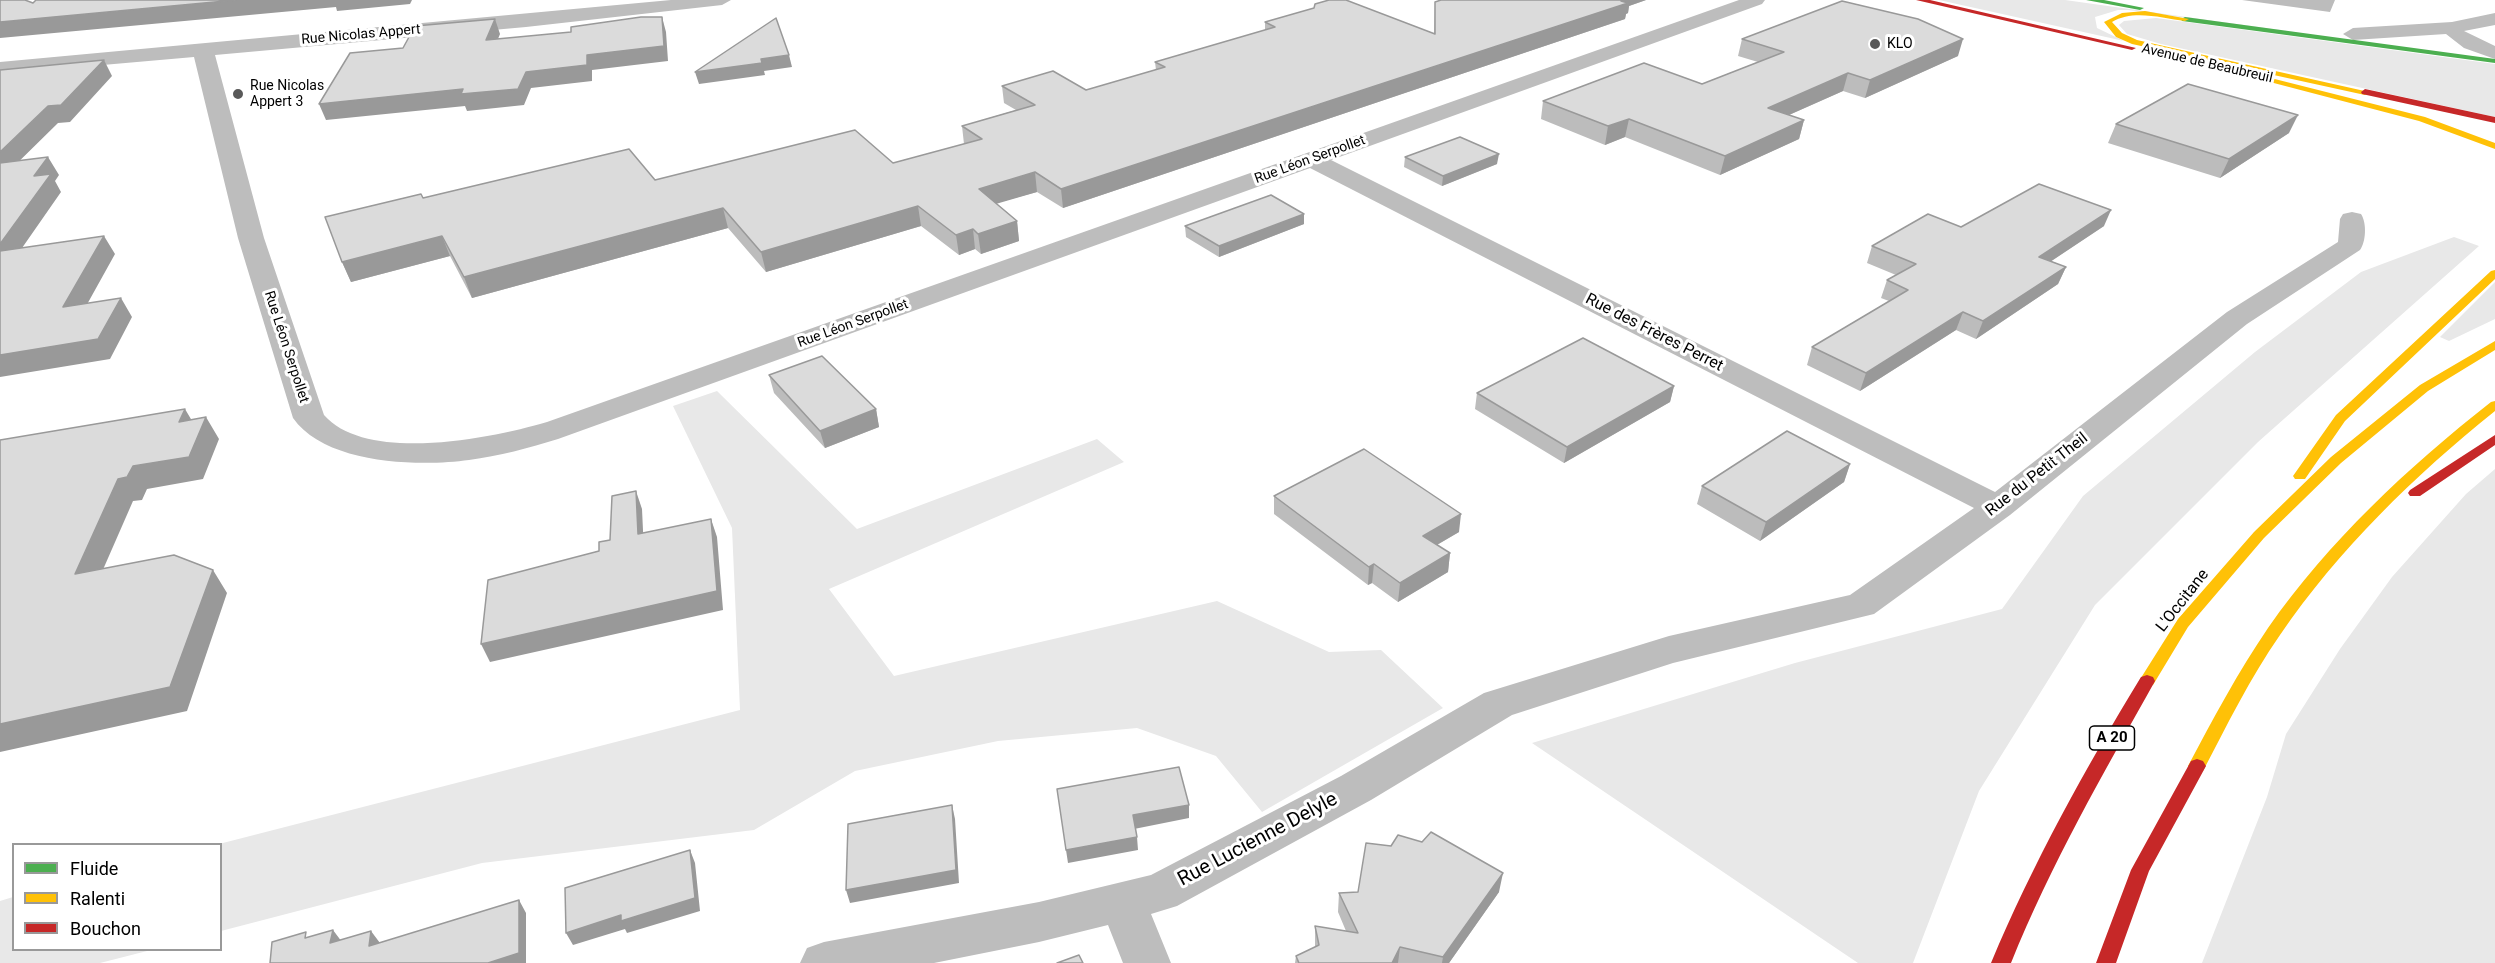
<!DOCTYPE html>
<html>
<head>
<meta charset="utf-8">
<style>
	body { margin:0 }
	#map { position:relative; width:2495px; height:963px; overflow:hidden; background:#fff; font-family:Roboto,sans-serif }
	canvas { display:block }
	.legend { position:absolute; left:12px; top:843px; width:210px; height:108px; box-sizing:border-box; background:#fff; border:2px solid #999; margin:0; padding:8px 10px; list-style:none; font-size:18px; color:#000 }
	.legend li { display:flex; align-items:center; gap:12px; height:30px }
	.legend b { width:30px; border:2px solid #999 }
</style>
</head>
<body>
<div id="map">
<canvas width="2495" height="963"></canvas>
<ul class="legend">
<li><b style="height:8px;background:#4caf50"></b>Fluide</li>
<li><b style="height:8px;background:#ffc107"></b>Ralenti</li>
<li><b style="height:8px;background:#c62828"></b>Bouchon</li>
</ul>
</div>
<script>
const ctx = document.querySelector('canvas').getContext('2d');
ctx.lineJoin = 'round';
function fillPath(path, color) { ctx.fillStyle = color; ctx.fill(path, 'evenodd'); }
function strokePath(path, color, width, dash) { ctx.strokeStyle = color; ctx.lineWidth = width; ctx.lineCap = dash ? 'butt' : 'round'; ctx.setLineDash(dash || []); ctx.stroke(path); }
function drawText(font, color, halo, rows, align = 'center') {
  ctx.font = font + ' Roboto,sans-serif'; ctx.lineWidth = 6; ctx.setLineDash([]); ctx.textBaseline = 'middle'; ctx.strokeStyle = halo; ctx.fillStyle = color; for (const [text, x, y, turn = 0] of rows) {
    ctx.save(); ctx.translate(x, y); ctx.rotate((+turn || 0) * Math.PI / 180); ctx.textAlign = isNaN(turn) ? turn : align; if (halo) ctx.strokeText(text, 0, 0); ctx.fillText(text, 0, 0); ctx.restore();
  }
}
const green = new Path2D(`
	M1939 0H2065L2308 34 2128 10H2118L2095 17 2097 28 2124 41Z
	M2156 18 2495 64V117L2161 44 2127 34 2119 25 2124 21Z
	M2454 237 2479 246 2258 442 2095 605 1979 791 1913 963H1858L1532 743 1795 663 2002 609 2083 496 2255 352 2361 272Z
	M2495 282V319L2449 341 2440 337Z
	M717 391 857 529 1097 439 1124 462 829 589 894 676 1217 601 1329 652 1381 650 1443 708 1262 812 1216 756 1137 728 998 741 855 771 754 830 482 863 221 931 219 844 740 710 732 528 673 406Z
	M2495 469V963H2202L2267 797 2286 734 2340 649 2392 577 2466 494Z
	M13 897 14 950H151L100 963H0V901Z`);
const street = new Path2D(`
	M671 0H731L722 5 526 27 215 55 264 238 324 415C367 464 493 438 547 422L1739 0H1765L1762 4 1331 160 1995 492 2227 312 2338 242 2340 219 2343 214 2352 212 2361 214C2367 223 2366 242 2360 250L2247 324 2010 515 1874 614 1673 663 1512 715 1371 800 1177 906 1151 914 1171 963H1123L1108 925 1039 942 934 963H800L807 948 824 942 1039 902 1151 875 1341 776 1484 693 1669 636 1850 595 1974 508 1310 168 558 439C529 448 499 456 469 460 418 467 325 464 293 418L238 238 194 57 0 74V62Z
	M2495 13V25L2464 31 2495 46V59L2464 48 2446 34 2353 40 2343 34 2353 28 2452 22Z`);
const fast = new Path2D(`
	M2086 0H2104L2144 8 2140 10Z
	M2185 17 2495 59V63L2182 21 2181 19Z`);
const slow = new Path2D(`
	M2145 11 2189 19 2185 21C2162 18 2133 9 2112 22L2122 33 2137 40 2369 92 2365 95 2132 44 2116 37 2104 22 2122 13Z
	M2247 72 2425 117 2495 143V149L2419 121 2247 76Z
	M2495 270V279L2345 421 2305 479H2295L2293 476 2336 415 2491 271Z
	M2495 341V350L2428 391 2341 463 2264 538 2188 627 2153 685 2147 687 2141 685 2139 681 2178 619 2254 532 2331 457 2420 385Z
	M2495 401V411C2414 476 2339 549 2280 635 2250 678 2227 725 2203 771L2197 773 2191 771 2188 766C2213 719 2238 672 2268 628 2329 541 2407 468 2491 402Z`);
const jam = new Path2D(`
	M1916 0H1930L2136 48 2132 50Z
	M2365 89 2495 117V123L2362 94 2361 92Z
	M2495 435V445L2420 496H2410L2408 493 2410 490Z
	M2147 675 2153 677 2155 681C2103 774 2051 864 2011 963H1991C2033 863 2085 769 2141 677Z
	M2197 759 2203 761 2206 766 2149 871 2116 963H2096L2131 870 2191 761Z`);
const wall = new Path2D(`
	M1441 0H1646L1629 6 1628 13 1626 14 1625 19 1063 208 1037 192 996 203 1017 221 1019 241 981 254 975 249 959 255 921 226 766 272 728 228 472 298 450 256 351 282 342 262 423 198 893 163 964 144 962 126 1016 110 1004 103 1002 86 1086 90 1156 70 1155 62 1265 30V22L1434 34 1435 2Z
	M2242 0H2335L2330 12Z
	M1742 39 1958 56 1865 98 1843 91 1789 115 1804 120 1799 139 1720 175 1625 137 1605 145 1541 119 1543 101 1702 84 1758 62 1738 56Z
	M2116 124 2289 133 2220 178 2108 143Z
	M1405 157 1497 164 1442 186 1404 167Z
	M1304 214V224L1219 257 1186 237 1185 226Z
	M2104 226 2051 261 2066 267 2058 284 1976 339 1956 330 1860 391 1807 365 1812 347 1889 301 1881 298 1887 280 1896 275 1867 263 1872 246 1961 227Z
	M769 375 876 409 879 427 825 448 774 393Z
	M1674 386 1670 402 1564 463 1475 409 1477 393Z
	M1850 464 1844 482 1760 541 1697 504 1702 486Z
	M1274 496 1459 532 1437 545 1450 553 1448 572 1398 602 1372 583 1368 585 1274 514Z
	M1499 892 1449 963H1295L1296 956 1315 947V926L1346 931 1338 912 1339 893Z`);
const shadedWall = new Path2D(`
	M236 0H412L410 4 337 11 336 7 0 38V22Z
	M1619 0H1646L1629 6 1628 13 1626 14 1625 19 1063 208 1061 189Z
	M662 17 666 32 668 61 592 70V81L531 88 524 105 467 111 465 106 326 120 319 104 526 72 587 55Z
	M495 19 500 34 491 56 486 40Z
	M1963 39 1958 56 1865 98 1870 80Z
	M789 55 792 67 764 71 765 75 699 84 695 72 761 59Z
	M104 60 112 76 70 122 58 123 0 180V152L48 106Z
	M1848 73 1843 91 1764 126 1768 108Z
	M2298 115 2289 133 2220 178 2229 159Z
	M1629 119 1625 137 1605 145 1608 126Z
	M1804 120 1799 139 1720 175 1725 156Z
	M1499 154 1497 164 1442 186 1443 176Z
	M48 157 59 175 55 181 61 192 6 271 0 261V244L34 176Z
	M1035 172 1037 192 982 208 979 189Z
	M918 206 921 226 766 272 761 252Z
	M723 208 728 228 472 298 464 277Z
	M2111 210 2104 226 2032 274 2039 257Z
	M1304 214V224L1219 257V246Z
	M1017 221 1019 241 981 254 978 234Z
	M973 229 975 249 959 255 956 235Z
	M104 236 115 254 75 326 63 307Z
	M442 236 450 256 351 282 342 262Z
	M2066 267 2058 284 1976 339 1983 321Z
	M121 298 132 317 110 359 0 377V355Z
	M1963 312 1956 330 1860 391 1866 373Z
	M1674 386 1670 402 1564 463 1567 447Z
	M185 409 198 431 179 422Z
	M876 409 879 427 825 448 820 431Z
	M206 417 219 439 203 479 147 489 142 500 133 501 91 597 75 574 118 479 133 466Z
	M1850 464 1844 482 1760 541 1766 522Z
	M636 491 642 509 644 552 638 534Z
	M1461 514 1459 532 1421 554 1423 536Z
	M711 519 717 537 723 610 490 662 481 644Z
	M1450 553 1448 572 1398 602 1400 583Z
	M1374 564 1372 583 1368 585 1369 567Z
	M213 570 227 593 187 711 0 752V724Z
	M952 805 955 819 959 883 850 903 846 890Z
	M1189 805V818L1134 829 1133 815Z
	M1137 837 1138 850 1068 863 1066 850Z
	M690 850 695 863 700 911 627 933 625 929 573 945 566 933Z
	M1503 873 1499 892 1449 963H1442L1443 957Z
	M519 900 526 913V963H488Z
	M333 930 342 942 330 943Z
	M371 931 380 943 369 946Z
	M1400 947 1398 963H1392Z`);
const building = new Path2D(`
	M0 0H25L33 3 36 0H236L0 22Z
	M1329 0H1346L1435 34V2L1441 0H1623L1621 1 1628 3 1061 189 1035 172 979 189 1017 221 978 234 973 229 956 235 918 206 761 252 723 208 464 277 442 236 342 262 325 217 421 194 423 198 629 149 655 180 855 130 893 163 982 139 962 126 1035 105 1002 86 1053 71 1086 90 1165 67 1155 62 1275 27 1265 22 1314 8 1315 4Z
	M1842 1 1918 19 1963 39 1870 80 1848 73 1768 108 1804 120 1725 156 1629 119 1608 126 1543 101 1644 63 1702 84 1784 52 1742 39Z
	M641 17H662L664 46 587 55V65L526 72 518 89 461 94 463 89 319 104 350 53 403 48 415 26 495 19 486 40 571 32V27Z
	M776 18 789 55 761 59 762 63 695 72Z
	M104 60 61 105 48 106 0 152V70Z
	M2188 84 2298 115 2229 159 2116 124Z
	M1460 137 1499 154 1443 176 1405 157Z
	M48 157 34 176 51 174 0 244V163Z
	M2039 184 2111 210 2039 257 2066 267 1983 321 1963 312 1866 373 1812 347 1908 290 1887 280 1916 264 1872 246 1928 214 1961 227Z
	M1271 195 1304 214 1219 246 1185 226Z
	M104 236 63 307 121 298 98 339 0 355V251Z
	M1583 338 1674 386 1567 447 1477 393Z
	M822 356 876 409 820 431 769 375Z
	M185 409 179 422 206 417 189 457 133 466 127 477 118 479 75 574 174 555 213 570 170 687 0 724V440Z
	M1787 431 1850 464 1766 522 1702 486Z
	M1364 449 1461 514 1423 536 1450 553 1400 583 1374 564 1369 567 1274 496Z
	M636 491 638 534 711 519 717 591 481 644 488 580 599 551V542L610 540 612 496Z
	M1179 767 1189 805 1133 815 1137 837 1066 850 1057 789Z
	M952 805 956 870 846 890 848 824Z
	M1431 832 1503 873 1443 957 1400 947 1392 963H1299L1296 956 1319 945 1315 926 1358 933 1339 893 1358 892 1366 843 1391 846 1398 835 1422 842Z
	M690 850 695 898 621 921V915L566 933 565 888Z
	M519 900V953L488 963H270L272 942 306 932 305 938 333 930 330 943 371 931 369 946Z
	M1079 955 1083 963H1057Z`);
const markers = [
	[1875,44,6,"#595959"],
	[238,94,6,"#595959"]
];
const farStreetnames = [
	["Rue Nicolas Appert",361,35,-5],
	["Avenue de Beaubreuil",2207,64,13],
	["Rue Léon Serpollet",1310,160,-20],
	["Rue Léon Serpollet",853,324,-20],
	["Rue Léon Serpollet",286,347,72]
];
const farPoinames = [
	["KLO",1887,44],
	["Rue Nicolas",250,86],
	["Appert 3",250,102]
];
const shields = [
	[2112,738,45]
];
const shieldNames = [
	["A 20",2112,738]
];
const streetNames = [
	["Rue des Frères Perret",1654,333,27],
	["Rue du Petit Theil",2037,475,-38],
	["L'Occitane",2183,601,-52]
];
const nearStreetnames = [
	["Rue Lucienne Delyle",1258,840,-28]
];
fillPath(green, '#e8e8e8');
fillPath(street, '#bdbdbd');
fillPath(fast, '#4caf50');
fillPath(slow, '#ffc107');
fillPath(jam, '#c62828');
fillPath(wall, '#bcbcbc');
fillPath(shadedWall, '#999');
fillPath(building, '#dbdbdb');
strokePath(building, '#999', 1.5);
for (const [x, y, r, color] of markers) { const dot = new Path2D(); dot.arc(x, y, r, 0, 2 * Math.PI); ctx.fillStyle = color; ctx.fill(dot); strokePath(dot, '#fff', 2); }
drawText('14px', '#000', '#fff', farStreetnames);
drawText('14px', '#000', '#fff', farPoinames, 'left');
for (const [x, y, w] of shields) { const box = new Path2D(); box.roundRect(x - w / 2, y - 12, w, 24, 4.5); ctx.fillStyle = '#fff'; ctx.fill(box); strokePath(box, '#000', 1.5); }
drawText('bold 15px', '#000', null, shieldNames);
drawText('16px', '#000', '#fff', streetNames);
drawText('20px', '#000', '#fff', nearStreetnames);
</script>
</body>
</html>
